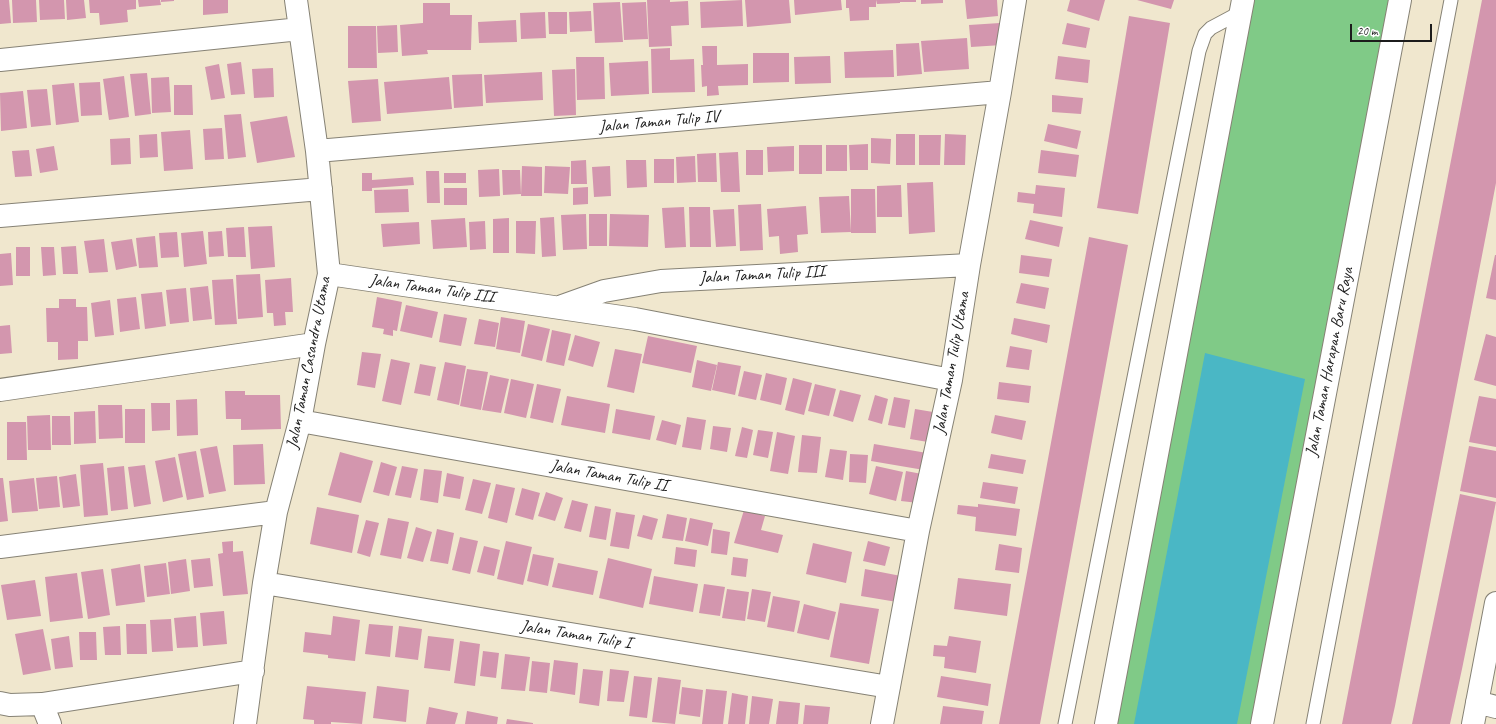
<!DOCTYPE html>
<html>
<head>
<meta charset="utf-8">
<style>
	body { margin:0 }
	#map { position:relative; width:1496px; height:724px; overflow:hidden; background:#f0e7ce; font-family:Caveat,sans-serif }
	canvas { display:block }
	.scale { position:absolute; left:1350px; top:24px; width:82px; height:18px; box-sizing:border-box; border:2px solid #1c1c1c; border-top:0; padding-left:5px; font-size:12px; line-height:14px; white-space:nowrap; color:#1c1c1c; -webkit-text-stroke:3px #fff; paint-order:stroke }
</style>
</head>
<body>
<div id="map">
<canvas width="1496" height="724"></canvas>
<div class="scale">20 m</div>
</div>
<script>
const ctx = document.querySelector('canvas').getContext('2d');
ctx.lineJoin = 'round';
function fillPath(path, color) { ctx.fillStyle = color; ctx.fill(path, 'evenodd'); }
function strokePath(path, color, width, dash) { ctx.strokeStyle = color; ctx.lineWidth = width; ctx.lineCap = dash ? 'butt' : 'round'; ctx.setLineDash(dash || []); ctx.stroke(path); }
function drawText(font, color, halo, rows, align = 'center') {
  ctx.font = font + ' Caveat,sans-serif'; ctx.lineWidth = 3; ctx.setLineDash([]); ctx.textBaseline = 'middle'; ctx.strokeStyle = halo; ctx.fillStyle = color; for (const [text, x, y, turn = 0] of rows) {
    ctx.save(); ctx.translate(x, y); ctx.rotate((+turn || 0) * Math.PI / 180); ctx.textAlign = isNaN(turn) ? turn : align; if (halo) ctx.strokeText(text, 0, 0); ctx.fillText(text, 0, 0); ctx.restore();
  }
}
const green = new Path2D(`
	M1244 0H1400L1262 724H1107Z`);
const water = new Path2D(`
	M1205 353 1305 379 1237 724H1134Z`);
const building = new Path2D(`
	M0 0H9L11 23 0 24Z
	M12 0H36L37 22 13 23Z
	M39 0H64L65 19 40 20Z
	M66 0H84L86 18 67 20Z
	M89 0H136V9L127 10 128 22 100 25 99 13H90Z
	M138 0H160L161 5 139 7Z
	M161 0H174V1L161 2Z
	M203 0H228V13L203 15Z
	M647 0H670V2L688 1 689 25 671 26 672 46 649 47Z
	M742 0 743 26 701 28 700 2Z
	M745 0H789L791 23 747 27Z
	M794 0H841L842 10 795 15Z
	M846 0H876V7H869V20L850 21 849 8H846Z
	M876 0H916V2H900V3L877 4Z
	M921 0H943V3L921 4Z
	M965 0H997L998 16 967 19Z
	M1070 0H1105L1099 21 1067 11Z
	M1137 0H1174L1171 9Z
	M1482 0H1496V183L1395 706 1391 724H1342Z
	M620 2 623 42 595 43 593 3Z
	M646 2 648 39 624 40 622 3Z
	M423 3H450V15H472L471 50H427L428 54 402 56 400 25 423 23Z
	M591 11 592 31 570 32 569 12Z
	M545 12 546 38 521 39 520 13Z
	M548 12H567V34H549Z
	M1129 16 1170 23 1138 214 1097 208Z
	M516 20 517 42 479 43 478 22Z
	M1000 23 1002 45 971 47 969 25Z
	M1067 23 1090 28 1086 48 1062 44Z
	M397 25 398 52 378 53 377 26Z
	M348 26H376L377 68H348Z
	M967 38 969 69 924 72 921 41Z
	M919 43 922 74 897 76 896 44Z
	M702 46H717V65L748 64V85L718 86 719 95 707 96V86L702 87 701 65H703Z
	M670 48V60L694 59 695 92 652 93 651 49Z
	M893 50 894 77 845 78 844 52Z
	M753 53H789V82L753 83Z
	M830 56 831 83 795 84 794 57Z
	M1058 56 1090 60 1088 83 1055 79Z
	M576 57H604L605 99 577 100Z
	M648 61 649 94 611 96 609 63Z
	M241 62 245 94 231 95 227 64Z
	M219 64 225 98 211 100 205 67Z
	M273 68 274 97 254 98 252 69Z
	M575 69 576 115 554 116 552 70Z
	M542 72 543 100 486 103 484 75Z
	M147 73 151 114 135 116 130 74Z
	M482 74 483 106 454 108 452 75Z
	M124 76 129 117 109 120 103 79Z
	M169 77 171 112 152 113 151 78Z
	M449 77 452 109 387 114 384 82Z
	M378 79 381 121 352 123 348 81Z
	M100 82 102 115 81 116 79 83Z
	M74 83 79 122 56 125 52 85Z
	M174 85H192L193 115H174Z
	M47 89 51 125 31 127 27 90Z
	M23 91 27 128 1 131 0 93Z
	M1052 95 1083 98 1081 114 1052 112Z
	M241 114 246 157 228 159 224 115Z
	M287 116 295 157 257 163 250 122Z
	M1048 124 1081 131 1077 149 1044 141Z
	M222 128 224 159 205 160 203 129Z
	M190 130 193 169 164 171 161 132Z
	M157 134 158 157 140 158 139 135Z
	M896 134H915V165H896Z
	M945 134 966 135 965 165H944Z
	M919 135H941L940 165H919Z
	M130 138 131 164 111 165 110 139Z
	M871 138 891 139 890 164 871 163Z
	M868 144V170H850L849 145Z
	M799 145H822V174H799Z
	M826 145H847V171H826Z
	M54 146 58 170 40 173 36 149Z
	M794 146V171L768 172 767 147Z
	M29 150 32 176 15 177 12 151Z
	M746 150H763V175H746Z
	M1041 150 1079 155 1076 177 1038 173Z
	M738 152 740 192H721L719 153Z
	M716 153 717 182H698L697 154Z
	M695 156 696 182 677 183 676 157Z
	M654 159H674V183H654Z
	M586 160 587 184H571V161Z
	M626 160H646L647 187 627 188Z
	M522 166 542 167V196H521Z
	M545 166 570 167 568 194 544 193Z
	M610 166 611 196 594 197 592 167Z
	M499 169 500 196 479 197 478 170Z
	M502 170H520L521 194 503 195Z
	M426 171H439L440 203H427Z
	M362 173H372V180L413 177 414 185 372 188V191H362Z
	M444 173H466V183H444Z
	M933 182 935 232 909 234 907 183Z
	M901 185 902 217H877V186Z
	M1036 185 1065 188 1062 217 1033 213 1034 204 1017 202 1018 192 1035 194Z
	M588 187V204L573 205V188Z
	M444 188H467V205H444Z
	M408 189 409 212 375 213 374 190Z
	M851 189H875L876 233H851Z
	M849 196 851 232 821 233 819 197Z
	M761 204 763 250 740 251 738 205Z
	M806 206 808 234 797 235 798 252 780 254 779 236 769 237 767 209Z
	M684 207 686 247 665 248 662 208Z
	M689 207H710L711 247H690Z
	M734 209 736 246 716 247 713 210Z
	M586 214 587 249 563 250 561 215Z
	M589 214H607V246H589Z
	M610 214 649 215 648 247 609 246Z
	M554 217 556 256 542 257 540 218Z
	M465 218 467 247 433 249 431 220Z
	M509 218V253H493V219Z
	M1030 220 1063 227 1059 247 1025 239Z
	M485 221 486 249 470 250 469 222Z
	M516 221H536L535 254 516 253Z
	M419 222 420 244 383 247 381 224Z
	M272 226 275 267 251 269 248 227Z
	M244 227 246 257H228L226 228Z
	M203 231 207 264 184 267 181 233Z
	M222 231 224 256 209 257 208 232Z
	M177 232 179 257 161 258 159 233Z
	M155 236 158 267 139 268 136 238Z
	M1089 237 1128 245 1040 724H999Z
	M104 239 108 272 89 273 84 241Z
	M132 239 137 266 116 270 111 242Z
	M76 246 78 274H63L61 247Z
	M16 247H30V276H16Z
	M41 247H54L56 275 43 276Z
	M11 253 13 285 0 286V254Z
	M1021 255 1052 259 1049 277 1019 273Z
	M1495 255H1496V300L1486 298Z
	M260 274 263 317 238 319 236 275Z
	M291 278 293 312H285L286 325 274 326 273 313H267L265 280Z
	M233 279 237 324 215 325 212 280Z
	M1021 283 1049 288 1045 309 1016 303Z
	M208 286 212 319 193 321 190 288Z
	M186 288 189 322 170 324 166 290Z
	M162 292 166 326 145 329 141 294Z
	M136 297 140 329 120 332 117 299Z
	M377 297 402 302 397 331 393 330V336L383 334 384 329 372 327Z
	M59 299H76V307H87L88 341H78V359L58 360V342H47L46 308H59Z
	M110 300 114 335 95 337 91 303Z
	M406 305 438 312 432 338 400 331Z
	M444 314 467 318 461 346 439 342Z
	M501 317 525 321 520 353 496 349Z
	M1014 318 1050 325 1047 343 1011 334Z
	M479 319 499 323 495 347 474 344Z
	M528 324 550 329 542 361 521 356Z
	M10 325 12 353 0 354V326Z
	M552 330 571 334 564 366 546 362Z
	M1486 334 1496 337V386L1474 380Z
	M575 335 600 342 593 367 568 360Z
	M648 336 697 346 691 373 642 363Z
	M1010 346 1032 350 1029 370 1006 367Z
	M615 349 642 354 634 393 607 387Z
	M362 352 381 354 375 388 357 385Z
	M391 359 410 363 401 405 382 401Z
	M697 360 717 365 711 391 692 387Z
	M445 362 466 366 459 405 437 400Z
	M718 362 741 366 735 395 712 390Z
	M420 364 436 367 430 396 414 393Z
	M467 369 488 372 481 410 460 406Z
	M744 371 762 375 756 400 738 396Z
	M766 373 787 378 781 405 760 400Z
	M490 375 509 379 501 413 482 410Z
	M793 378 812 383 804 415 785 410Z
	M511 379 534 384 526 418 504 413Z
	M999 382 1031 386 1029 403 997 399Z
	M537 384 561 389 553 423 530 418Z
	M815 384 836 389 829 416 808 411Z
	M840 390 861 395 853 422 833 416Z
	M225 391H245V395H280L281 429 241 430V419H226Z
	M875 395 888 399 882 424 868 420Z
	M567 396 610 404 605 433 561 425Z
	M1479 396 1496 399V447L1469 442Z
	M894 397 910 400 905 428 888 425Z
	M197 399 198 435 177 436 176 400Z
	M151 403H170V430L152 431Z
	M98 405H122L123 438 99 439Z
	M125 409H145V443H125Z
	M616 409 655 416 650 440 612 433Z
	M915 409 933 412 928 442 910 439Z
	M95 411 96 443 74 444V412Z
	M50 415 51 450H28L27 416Z
	M995 415 1026 421 1022 440 991 433Z
	M52 416H70L71 445H52Z
	M687 417 706 420 701 450 682 447Z
	M662 420 681 425 676 445 656 440Z
	M7 422H26L27 460H7Z
	M713 426 731 428 727 452 710 449Z
	M742 427 753 430 747 458 735 456Z
	M758 430 773 432 768 458 753 455Z
	M777 432 795 436 788 474 770 471Z
	M802 435 821 437 817 473 798 472Z
	M263 444 265 484 234 485 233 445Z
	M874 444 927 453 924 470 871 461Z
	M217 446 226 491 209 494 200 449Z
	M1469 446 1496 451V498L1460 491Z
	M830 449 847 451 843 480 825 477Z
	M196 451 204 497 187 500 178 454Z
	M340 452 373 461 361 503 328 495Z
	M850 454 868 455 866 483 849 482Z
	M991 454 1026 460 1023 474 988 468Z
	M175 457 183 497 163 502 155 461Z
	M381 462 397 467 389 496 373 492Z
	M103 463 108 515 84 517 80 465Z
	M145 465 151 504 134 507 128 467Z
	M124 466 128 509 111 511 107 468Z
	M402 466 418 469 411 498 395 495Z
	M876 466 903 472 896 501 869 494Z
	M424 469 442 471 438 503 420 500Z
	M906 471 922 474 918 503 901 501Z
	M447 473 464 477 460 499 443 496Z
	M76 474 80 506 63 508 59 477Z
	M57 476 60 507 39 509 36 478Z
	M0 478H3L8 521 0 522Z
	M34 478 38 511 12 513 9 481Z
	M473 479 491 483 482 514 465 510Z
	M983 482 1018 487 1015 504 980 498Z
	M496 484 515 488 507 523 488 518Z
	M522 488 540 493 533 520 515 515Z
	M546 492 563 498 555 521 538 516Z
	M1460 494 1496 502 1462 669 1450 724H1412Z
	M572 500 588 504 581 532 564 528Z
	M978 504 1020 509 1016 536 975 531 976 517 957 514 958 505 978 507Z
	M595 506 611 509 606 540 589 537Z
	M317 507 359 515 352 553 310 544Z
	M744 510 765 516 761 530 783 535 778 553 734 543Z
	M616 512 635 515 629 549 610 546Z
	M667 514 687 518 683 541 662 538Z
	M643 515 658 519 652 540 637 536Z
	M388 518 409 522 401 559 380 555Z
	M690 518 713 523 708 546 685 541Z
	M366 520 379 523 370 557 357 553Z
	M416 527 432 532 423 562 407 558Z
	M437 529 454 533 448 564 430 561Z
	M713 529 730 532 727 555 711 553Z
	M460 537 478 541 470 574 452 570Z
	M233 541V552L243 551 248 594 223 596 218 554 223 553 222 542Z
	M506 541 532 547 523 585 497 579Z
	M868 541 890 547 885 566 863 561Z
	M813 543 852 552 846 583 806 574Z
	M999 544 1022 548 1019 573 995 570Z
	M484 546 500 550 494 576 477 572Z
	M676 547 697 550 695 567 674 564Z
	M533 554 554 558 548 586 527 581Z
	M733 557 748 559 746 577 731 575Z
	M210 558 213 586 194 588 191 560Z
	M608 558 652 569 643 608 599 598Z
	M186 559 190 591 171 594 168 562Z
	M166 563 170 594 147 597 144 566Z
	M558 563 598 571 593 595 552 587Z
	M140 564 145 602 116 606 111 569Z
	M103 569 110 615 88 619 81 572Z
	M865 569 901 576 897 602 861 596Z
	M77 573 83 618 50 622 45 577Z
	M654 576 698 584 693 612 649 604Z
	M958 578 1011 584 1007 616 954 609Z
	M35 580 41 616 7 620 1 585Z
	M704 584 725 587 720 616 699 613Z
	M727 589 749 592 745 621 722 618Z
	M752 589 771 592 765 622 747 619Z
	M773 596 800 601 794 632 767 627Z
	M840 603 879 609 869 664 830 657Z
	M804 604 836 612 829 640 797 633Z
	M224 611 227 644 203 646 200 613Z
	M196 616 198 647 177 648 174 618Z
	M333 616 360 620 355 661 328 658V655L303 652 305 632 331 635Z
	M171 619 173 651 152 652 150 620Z
	M126 624H146L147 654H127Z
	M369 624 393 626 390 657 365 654Z
	M120 626 121 655H105L103 627Z
	M399 626 422 629 418 660 395 657Z
	M43 629 51 670 23 675 15 634Z
	M79 632H96L97 660H80Z
	M69 636 73 667 55 669 51 639Z
	M428 636 454 639 450 671 424 668Z
	M949 636 981 641 976 673 944 668 945 657 933 656 934 645 947 646Z
	M460 641 480 644 475 686 454 683Z
	M483 651 499 653 496 678 480 676Z
	M505 654 530 657 525 691 501 689Z
	M554 660 578 663 575 695 550 691Z
	M532 661 550 663 547 693 529 691Z
	M583 669 603 671 599 706 579 703Z
	M610 669 629 671 624 702 607 701Z
	M634 676 652 678 647 718 629 716Z
	M941 676 991 684 988 706 937 697Z
	M658 677 681 680 675 724 652 722Z
	M307 686 366 692 362 724 331 722V724H314V720L303 719Z
	M377 686 409 690 406 722 373 718Z
	M682 687 703 690 700 717 679 714Z
	M706 689 727 691 723 724H702Z
	M732 693 748 696 745 724H728Z
	M752 696 773 699 769 724H749Z
	M779 701 800 703 798 724H776Z
	M805 705 830 707 828 724H803Z
	M943 706 984 711 982 724H940Z
	M429 707 458 713 455 724H426Z
	M467 711 498 717 497 724H465Z
	M507 719 533 723V724H506Z`);
const lane = new Path2D(`
	M1065 724 1199 51 1205 34 1211 28 1241 12
	M1313 724 1451 0`);
const street = new Path2D(`
	M0 60 300 29
	M317 151 1000 92
	M0 216 321 189
	M329 274 635 319 951 380
	M562 306 604 291 661 281 969 265
	M0 390 314 344
	M300 421 918 531
	M0 547 276 512
	M264 583 889 687
	M1477 702 1496 707
	M0 703 10 705 42 704 253 671
	M42 704 50 724
	M245 724 264 583 276 512 300 421 314 344 329 274 317 151 296 0
	M882 724 918 531 951 380 969 265 1000 92 1015 0
	M1473 724 1496 603`);
const secondary = new Path2D(`
	M1106 724 1243 0
	M1262 724 1400 0`);
const streetNames = [
	["Jalan Taman Tulip IV",659,122,-5],
	["Jalan Taman Tulip III",762,275,-3],
	["Jalan Taman Tulip III",432,289,8],
	["Jalan Taman Harapan Baru Raya",1330,362,-79],
	["Jalan Taman Casandra Utama",309,363,-79],
	["Jalan Taman Tulip Utama",952,363,-80],
	["Jalan Taman Tulip II",609,476,10],
	["Jalan Taman Tulip I",576,635,9]
];
fillPath(green, '#80ca87');
fillPath(water, '#4ab7c5');
fillPath(building, '#d396ae');
strokePath(lane, '#868275', 15);
strokePath(street, '#868275', 24);
strokePath(secondary, '#868275', 24);
strokePath(lane, '#fff', 13);
strokePath(street, '#fff', 22);
strokePath(secondary, '#fff', 22);
drawText('17px', '#1c1c1c', '#fff', streetNames);
</script>
</body>
</html>
